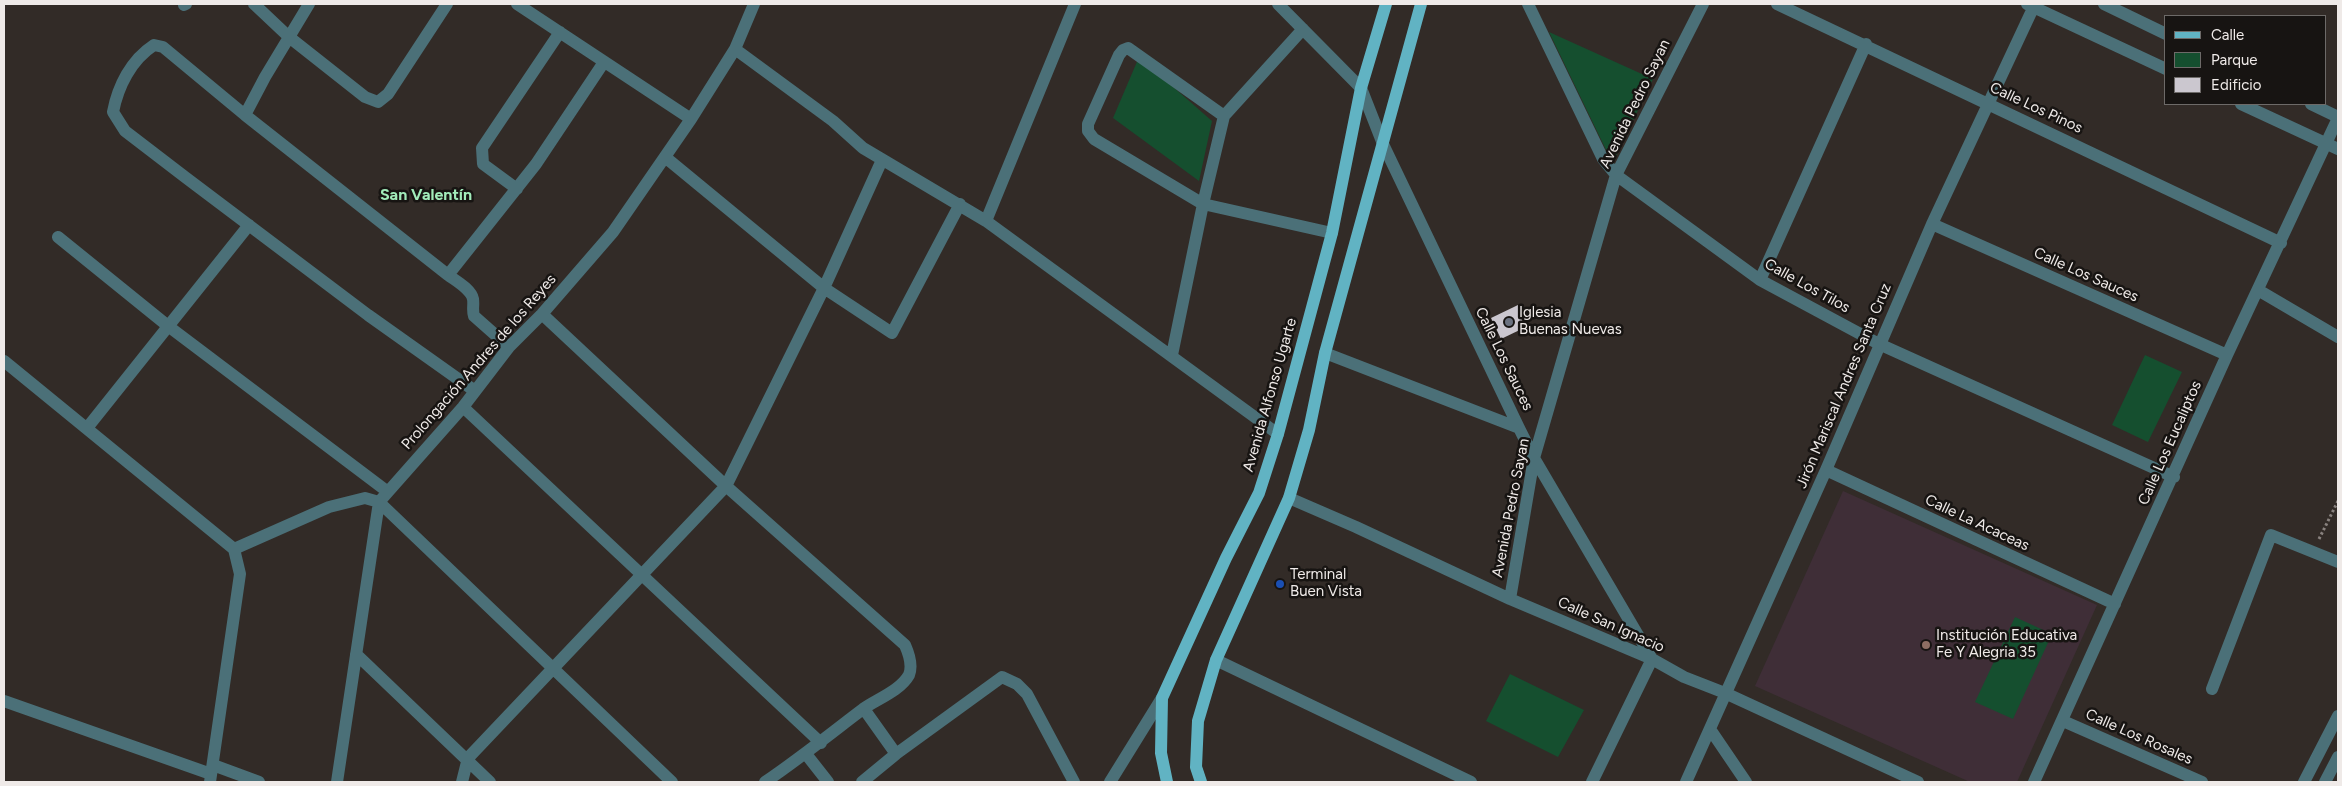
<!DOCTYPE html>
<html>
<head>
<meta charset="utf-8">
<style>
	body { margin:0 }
	#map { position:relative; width:2342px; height:786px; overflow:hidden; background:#322b27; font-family:Figtree,sans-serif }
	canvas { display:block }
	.frame { position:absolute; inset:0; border:5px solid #efeae8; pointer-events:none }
	.legend { position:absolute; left:2164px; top:15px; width:162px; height:90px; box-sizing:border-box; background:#171412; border:1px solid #6d6a68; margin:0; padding:6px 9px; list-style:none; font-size:15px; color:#efeae8 }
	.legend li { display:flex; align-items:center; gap:10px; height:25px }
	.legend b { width:25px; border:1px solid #6d6a68 }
</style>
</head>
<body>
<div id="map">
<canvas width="2342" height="786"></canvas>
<div class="frame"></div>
<ul class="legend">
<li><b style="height:6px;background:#61b3c3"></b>Calle</li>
<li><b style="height:14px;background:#154f2f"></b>Parque</li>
<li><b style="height:14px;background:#cbc7cf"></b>Edificio</li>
</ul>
</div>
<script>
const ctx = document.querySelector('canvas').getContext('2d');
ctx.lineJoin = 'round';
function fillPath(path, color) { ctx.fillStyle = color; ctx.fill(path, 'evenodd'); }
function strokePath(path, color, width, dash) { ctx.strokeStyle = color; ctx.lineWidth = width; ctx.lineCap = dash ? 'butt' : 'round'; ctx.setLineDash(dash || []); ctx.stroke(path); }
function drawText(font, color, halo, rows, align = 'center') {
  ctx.font = font + ' Figtree,sans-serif'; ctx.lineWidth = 5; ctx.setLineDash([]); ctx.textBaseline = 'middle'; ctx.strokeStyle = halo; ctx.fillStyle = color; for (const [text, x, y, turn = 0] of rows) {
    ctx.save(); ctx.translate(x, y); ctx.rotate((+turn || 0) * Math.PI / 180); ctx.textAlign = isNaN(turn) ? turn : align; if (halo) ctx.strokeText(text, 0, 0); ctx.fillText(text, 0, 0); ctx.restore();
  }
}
const education = new Path2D(`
	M1843 491 2097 605 2017 782H1970L1755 686Z`);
const green = new Path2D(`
	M1549 32 1653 79 1615 158 1609 156Z
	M1139 57 1212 121 1199 181 1113 118Z
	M2145 355 2182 372 2148 442 2112 425Z
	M2015 617 2052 634 2013 719 1975 702Z
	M1510 674 1584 710 1558 757 1486 721Z`);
const building = new Path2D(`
	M1518 305 1528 326 1501 339 1491 318Z`);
const path = new Path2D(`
	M2319 539 2338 501`);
const minor = new Path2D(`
	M254 4 289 37 365 97 378 102 388 94 447 4
	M309 4 265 77 245 115 163 47 154 45C131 60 118 86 113 112L125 131 185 177 368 315 475 391
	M517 4 691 119
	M1278 4 1361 88 1383 144 1519 428 1534 458 1652 659 1592 782
	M1528 4 1603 159 1616 175 1760 280 1879 344 2174 477
	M1777 4 2281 243
	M2027 4 2166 69
	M2104 4 2166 34
	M184 5 186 4
	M735 49 833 121 863 148 986 221 1278 434
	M2241 104 2338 149
	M2311 104 2338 117
	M245 115 448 275
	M1224 116 1128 48 1123 50 1119 55 1088 124V131L1094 139 1203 204 1332 233
	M665 157 824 288 892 333 960 204
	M517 189 483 164 482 148 560 32
	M986 221 1075 4
	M1932 224 2227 355
	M58 237 168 326 388 492
	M1760 280 1866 44
	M2258 290 2338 337
	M542 314 726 486 905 645C909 654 913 665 909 675 900 691 877 699 863 709 830 734 799 759 765 782
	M509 347 474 316C472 310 474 305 473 299 471 289 456 281 448 275L536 164 604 62
	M1325 353 1519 428
	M1172 355 1203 204 1224 116 1303 29
	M4 361 234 549 240 574 210 782
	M463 407 821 743
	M87 428 249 225
	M1826 470 2115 604
	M1289 498 1356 527 1510 599 1652 659 1684 677 1725 693 1918 782
	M234 549 329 507 365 498 379 502 672 782
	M1510 599 1534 458 1616 175 1703 4
	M356 654 490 782
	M1216 660 1471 782
	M2212 689 2271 535 2338 562
	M4 701 211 774
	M864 709 896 754
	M2063 721 2202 782
	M1710 729 1746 782
	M806 754 828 782
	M213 765 259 782
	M337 782 379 502 463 407 509 347 542 314 613 232 691 119 735 49 754 4
	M462 782 468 758 726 486 824 288 882 160
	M862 782 896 754 1002 677 1017 684 1027 694 1074 782
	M1110 782 1162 698
	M1686 782 1826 470 1932 224 2035 4
	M2034 782 2227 355 2338 118
	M2304 782 2338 716
	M2325 782 2338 757`);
const major = new Path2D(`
	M1167 782 1161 753 1162 698 1226 558 1259 493 1278 434 1332 233 1361 88 1386 4
	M1201 782 1196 767 1198 721 1216 660 1289 498 1309 430 1325 353 1421 4`);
const markers = [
	[1509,322,5,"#6b7280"],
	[1280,584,5,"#1a4fb4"],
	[1926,645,5,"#8d6e63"]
];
const streetNames = [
	["Avenida Pedro Sayan",1635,104,-64],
	["Calle Los Pinos",2036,108,25],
	["Calle Los Sauces",2086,275,24],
	["Calle Los Tilos",1807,286,29],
	["Calle Los Sauces",1504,359,64],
	["Prolongación Andres de los Reyes",479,362,-49],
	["Jirón Mariscal Andres Santa Cruz",1844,386,-67],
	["Avenida Alfonso Ugarte",1270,395,-74],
	["Calle Los Eucaliptos",2170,443,-66],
	["Avenida Pedro Sayan",1511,508,-79],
	["Calle La Acaceas",1977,523,25],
	["Calle San Ignacio",1611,625,24],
	["Calle Los Rosales",2139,737,24]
];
const poiNames = [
	["Iglesia",1519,313],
	["Buenas Nuevas",1519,330],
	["Terminal",1290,575],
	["Buen Vista",1290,592],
	["Institución Educativa",1936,636],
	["Fe Y Alegria 35",1936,653]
];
const neighbourhoodNames = [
	["San Valentín",426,195]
];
fillPath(education, '#3f2e37');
fillPath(green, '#154f2f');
fillPath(building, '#cbc7cf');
strokePath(path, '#89827f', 3, [2.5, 2.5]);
strokePath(minor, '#4b7078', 12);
strokePath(major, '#61b3c3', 12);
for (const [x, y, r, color] of markers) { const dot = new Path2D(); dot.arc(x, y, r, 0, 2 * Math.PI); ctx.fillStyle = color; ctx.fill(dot); strokePath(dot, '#171412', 2); }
drawText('15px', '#efeae8', '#171412', streetNames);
drawText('15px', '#efeae8', '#171412', poiNames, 'left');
drawText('bold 16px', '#a2ecba', '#171412', neighbourhoodNames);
</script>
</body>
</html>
